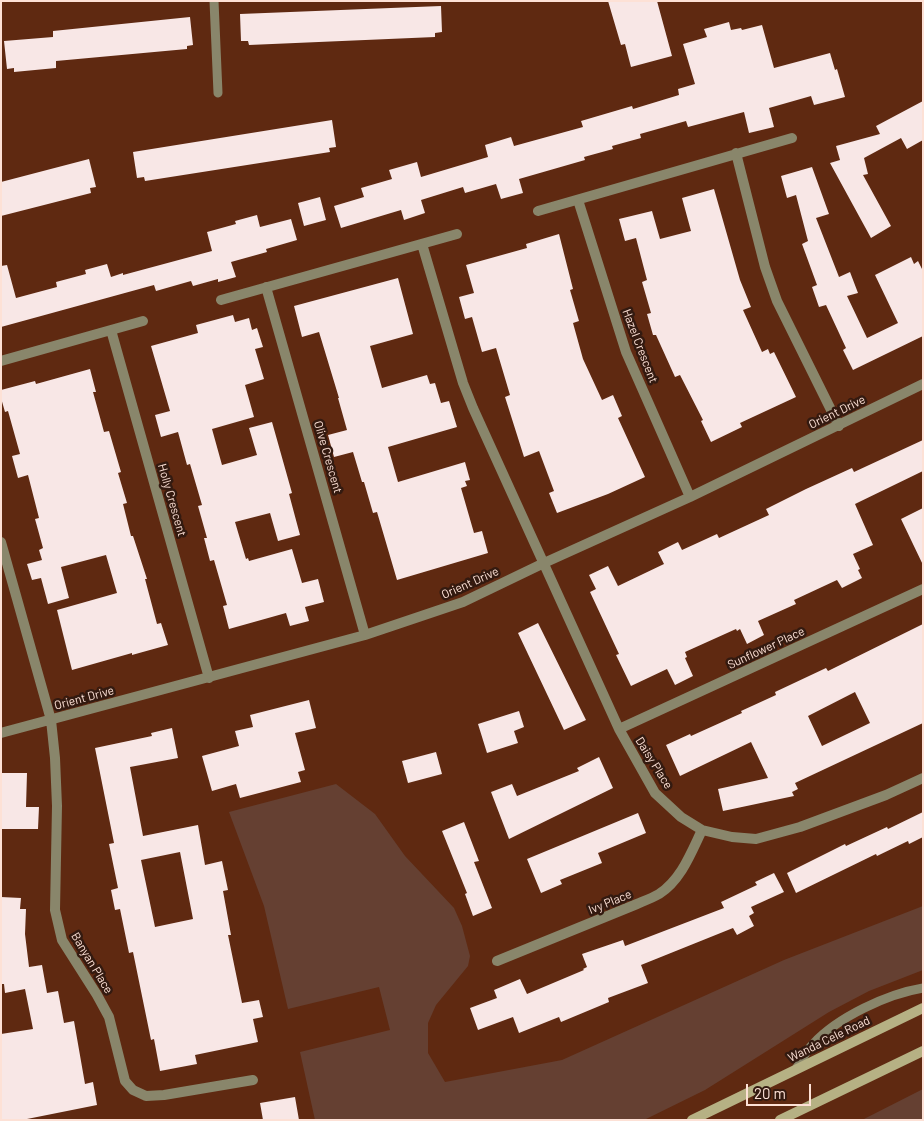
<!DOCTYPE html>
<html>
<head>
<meta charset="utf-8">
<style>
	body { margin:0 }
	#map { position:relative; width:924px; height:1121px; overflow:hidden; background:#5f2911; font-family:Barlow,sans-serif }
	canvas { display:block }
	.frame { position:absolute; inset:0; border:2px solid #fde1d6; pointer-events:none }
	.scale { position:absolute; left:746px; top:1084px; width:65px; height:22px; box-sizing:border-box; border:2px solid #fde1d6; border-top:0; padding-left:6px; font-size:15px; line-height:18px; white-space:nowrap; color:#fde1d6; -webkit-text-stroke:4px #331a10; paint-order:stroke }
</style>
</head>
<body>
<div id="map">
<canvas width="924" height="1121"></canvas>
<div class="frame"></div>
<div class="scale">20 m</div>
</div>
<script>
const ctx = document.querySelector('canvas').getContext('2d');
ctx.lineJoin = 'round';
function fillPath(path, color) { ctx.fillStyle = color; ctx.fill(path, 'evenodd'); }
function strokePath(path, color, width, dash) { ctx.strokeStyle = color; ctx.lineWidth = width; ctx.lineCap = dash ? 'butt' : 'round'; ctx.setLineDash(dash || []); ctx.stroke(path); }
function drawText(font, color, halo, rows, align = 'center') {
  ctx.font = font + ' Barlow,sans-serif'; ctx.lineWidth = 5; ctx.setLineDash([]); ctx.textBaseline = 'middle'; ctx.strokeStyle = halo; ctx.fillStyle = color; for (const [text, x, y, turn = 0] of rows) {
    ctx.save(); ctx.translate(x, y); ctx.rotate((+turn || 0) * Math.PI / 180); ctx.textAlign = isNaN(turn) ? turn : align; if (halo) ctx.strokeText(text, 0, 0); ctx.fillText(text, 0, 0); ctx.restore();
  }
}
const green = new Path2D(`
	M336 784 375 814 405 856 454 908 462 926 470 956 468 966 436 1005 428 1023V1053L445 1082 562 1060 784 960 923 906V970L869 991 829 1012 705 1090 644 1120H315L300 1052 390 1030 379 987 288 1009 264 906 229 812Z
	M923 1089V1120H862Z`);
const building = new Path2D(`
	M608 1H657L672 56 631 67 625 44 621 45Z
	M441 6 442 32 435 33V37L249 45 248 41H241L240 14Z
	M190 17 193 45 187 46V49L56 61V68L14 72V68L7 69 4 41 53 37V31Z
	M729 22 731 30 741 28 742 30 762 25 774 68 830 53 835 70 837 69 845 97 814 105 811 96 769 108 774 127 749 133 744 112 688 127 686 121 640 134 641 138 612 146 613 149 584 157 585 160 519 179 523 193 501 199 496 184 465 193 463 187 421 200 425 213 404 220 401 210 341 228 334 206 364 197 361 188 392 179 389 170 417 162 421 177 488 157 485 145 511 137 514 146 583 127 581 121 632 106 633 109 679 95 678 89 695 84 683 44 707 37 704 29Z
	M923 101V140L907 149 901 138 864 158 868 174 863 175 891 226 871 238 830 163 840 160 836 146 880 134 876 126Z
	M332 120 336 147 329 148 330 152 145 181 144 177 137 178 133 152Z
	M89 159 96 187 90 188 91 193 1 216V182Z
	M812 167 829 214 816 218 839 277 850 272 858 293 847 296 867 338 898 323 875 275 911 257 914 264 918 261 923 271V336L853 370 843 350 846 348 826 305 819 307 812 287 817 285 802 244 808 241 796 195 787 198 781 176Z
	M714 189 740 280 751 307 743 310 762 352 768 349 770 354 774 352 796 397 740 423 742 427 711 442 701 421 703 420 680 375 675 377 656 335H653L647 314 651 313 642 282 647 280 636 238 625 241 619 219 652 211 660 239 691 231 682 198Z
	M320 197 326 220 304 226 298 203Z
	M257 215 260 227 291 219 297 240 266 249 267 252 231 262 236 277 218 282V279L193 286 191 281 156 291 154 285 1 327V266L7 265 16 298 57 287 56 282 86 274 85 270 107 264 111 277 123 273V275L212 251 207 232 236 224 235 221Z
	M559 234 573 289 570 290 579 321 573 323 583 359 602 400 613 395 622 416 618 418 645 477 608 494 557 513 549 493 554 491 539 451 524 457 505 397 510 395 496 348 482 352 472 317 465 319 459 297 474 293 466 265 527 248 526 244Z
	M398 278 413 334 370 346 382 388 427 375 430 384 435 383 441 403 449 401 457 427 388 447 398 482 465 462 470 480 465 481 467 486 461 488 474 533 482 531 488 553 397 580 377 512 373 513 364 482H362L353 452 334 457 328 435 347 430 338 398H339L319 332 302 337 294 306Z
	M233 315 235 322 249 318 252 330 257 328 263 347 255 349 264 379 245 385 254 417 212 429 222 465 257 455 249 428 272 422 292 493 289 494 300 535 278 541 270 513 235 522 246 559 248 558 249 561 292 549 302 583 318 579 324 602 305 607 309 621 290 626 286 613 229 629 223 606 227 605 214 560 210 561 204 538H207L198 506 202 505 190 464 187 465 178 432 161 437 155 415 170 411 151 346 198 333 196 325Z
	M90 369 96 392H93L104 432 109 431 121 472 118 473 127 503 123 504 131 536H133L147 579H145L157 624 161 623 168 645 132 655V653L72 670 57 610 117 593 106 555 61 567 69 598 48 604 41 578 32 580 27 564 42 560 39 550 43 548 35 519 39 518 28 475 18 478 12 456 20 454 8 411 5 412 1 398V390L35 381 36 384Z
	M923 440V471L855 504 873 545 853 554 860 569 858 570 862 578 842 588 837 580 794 600 796 604 758 621 764 635 747 644 740 629 737 631 736 629 685 652 687 657 685 658 693 676 675 685 667 669 631 686 616 655 619 654 590 592 596 589 589 575 608 566 618 586 664 564 658 552 678 542 682 550 717 534 719 538 769 515 766 509 806 489 852 468 854 472Z
	M923 508V565L901 519Z
	M538 623 586 720 564 730 518 633Z
	M923 624V723L795 783 798 789 792 792 794 796 723 811 718 789 768 778 751 742 680 776 666 745 690 734 691 736 742 713 741 711 776 695 775 692 826 668 828 671ZM855 692 870 723 822 746 808 716Z
	M309 700 316 728 295 733 305 770 298 772 301 782 240 798 236 784 212 791 202 756 239 746 235 731 253 727 250 715Z
	M519 711 524 727 514 731 518 743 487 753 478 724Z
	M172 728 178 758 130 767 143 836 198 825 205 865 222 861 228 890 223 891 231 935H228L242 1003 259 1000 263 1017 253 1019 258 1042 195 1055 197 1064 160 1071 154 1039 151 1040 133 952 129 953 120 909 115 910 111 890 118 888 109 844 114 843 95 748 152 736 151 733ZM180 852 193 919 155 927 141 860Z
	M436 752 442 774 408 783 402 761Z
	M599 757 613 788 509 839 491 792 512 784 517 796 579 771 577 768Z
	M1 773H27L26 807H39L38 829H1Z
	M923 812V837L909 844 908 841 877 856 876 854 796 893 787 873 845 844 846 846 887 827 888 829Z
	M638 813 646 833 598 853 602 863 560 880 562 884 541 893 527 859Z
	M464 822 479 861 474 862 492 908 473 916 465 894 467 893 442 831Z
	M774 873 784 892 751 907 754 913 749 916 754 926 737 935 733 928 641 965 648 983 608 998 609 1002 561 1022 559 1017 519 1033 513 1017 478 1030 470 1008 497 998 494 990 520 979 527 994 584 970 583 969 587 967 582 954 623 940 625 946 724 908 721 902 757 885 755 882Z
	M1 897 21 898 20 909H26L25 934 29 967 42 965 47 993 58 991 64 1023 74 1021 85 1084 93 1082 97 1105 22 1120H1V1034L33 1029 25 989 5 993 4 984H1Z
	M295 1097 299 1120H263L260 1103Z`);
const lane = new Path2D(`
	M214 1 218 93
	M796 1069C801 1061 806 1051 813 1044 838 1017 887 994 923 988`);
const street = new Path2D(`
	M736 153 765 267 777 301 839 426
	M578 200 626 352 690 497
	M538 211 792 138
	M422 244 463 383 473 408 619 729 655 793 681 817 702 830 732 837 756 839 800 827 886 795 923 778
	M266 287 365 635
	M221 300 457 234
	M111 330 209 678
	M1 361 143 321
	M1 542 51 720 55 758 57 806 55 910 62 940 97 995 109 1017 125 1081 133 1090 146 1096 164 1095 253 1080
	M619 729 923 589
	M1 733 365 635 463 602 544 563 690 497 923 384
	M497 961 637 904C644 901 652 898 659 894 681 880 691 853 702 830`);
const secondary = new Path2D(`
	M692 1120 923 1008
	M780 1120 923 1051`);
const streetNames = [
	["Hazel Crescent",640,346,69],
	["Orient Drive",837,412,-26],
	["Olive Crescent",328,457,74],
	["Holly Crescent",172,500,74],
	["Orient Drive",470,583,-24],
	["Sunflower Place",766,648,-25],
	["Orient Drive",84,698,-15],
	["Daisy Place",654,763,58],
	["Ivy Place",610,902,-22],
	["Banyan Place",92,963,59],
	["Wanda Cele Road",829,1039,-26]
];
fillPath(green, '#654032');
fillPath(building, '#f8e7e6');
strokePath(lane, '#89866b', 9);
strokePath(street, '#89866b', 10);
strokePath(secondary, '#b6b184', 10);
drawText('12px', '#fde1d6', '#331a10', streetNames);
</script>
</body>
</html>
